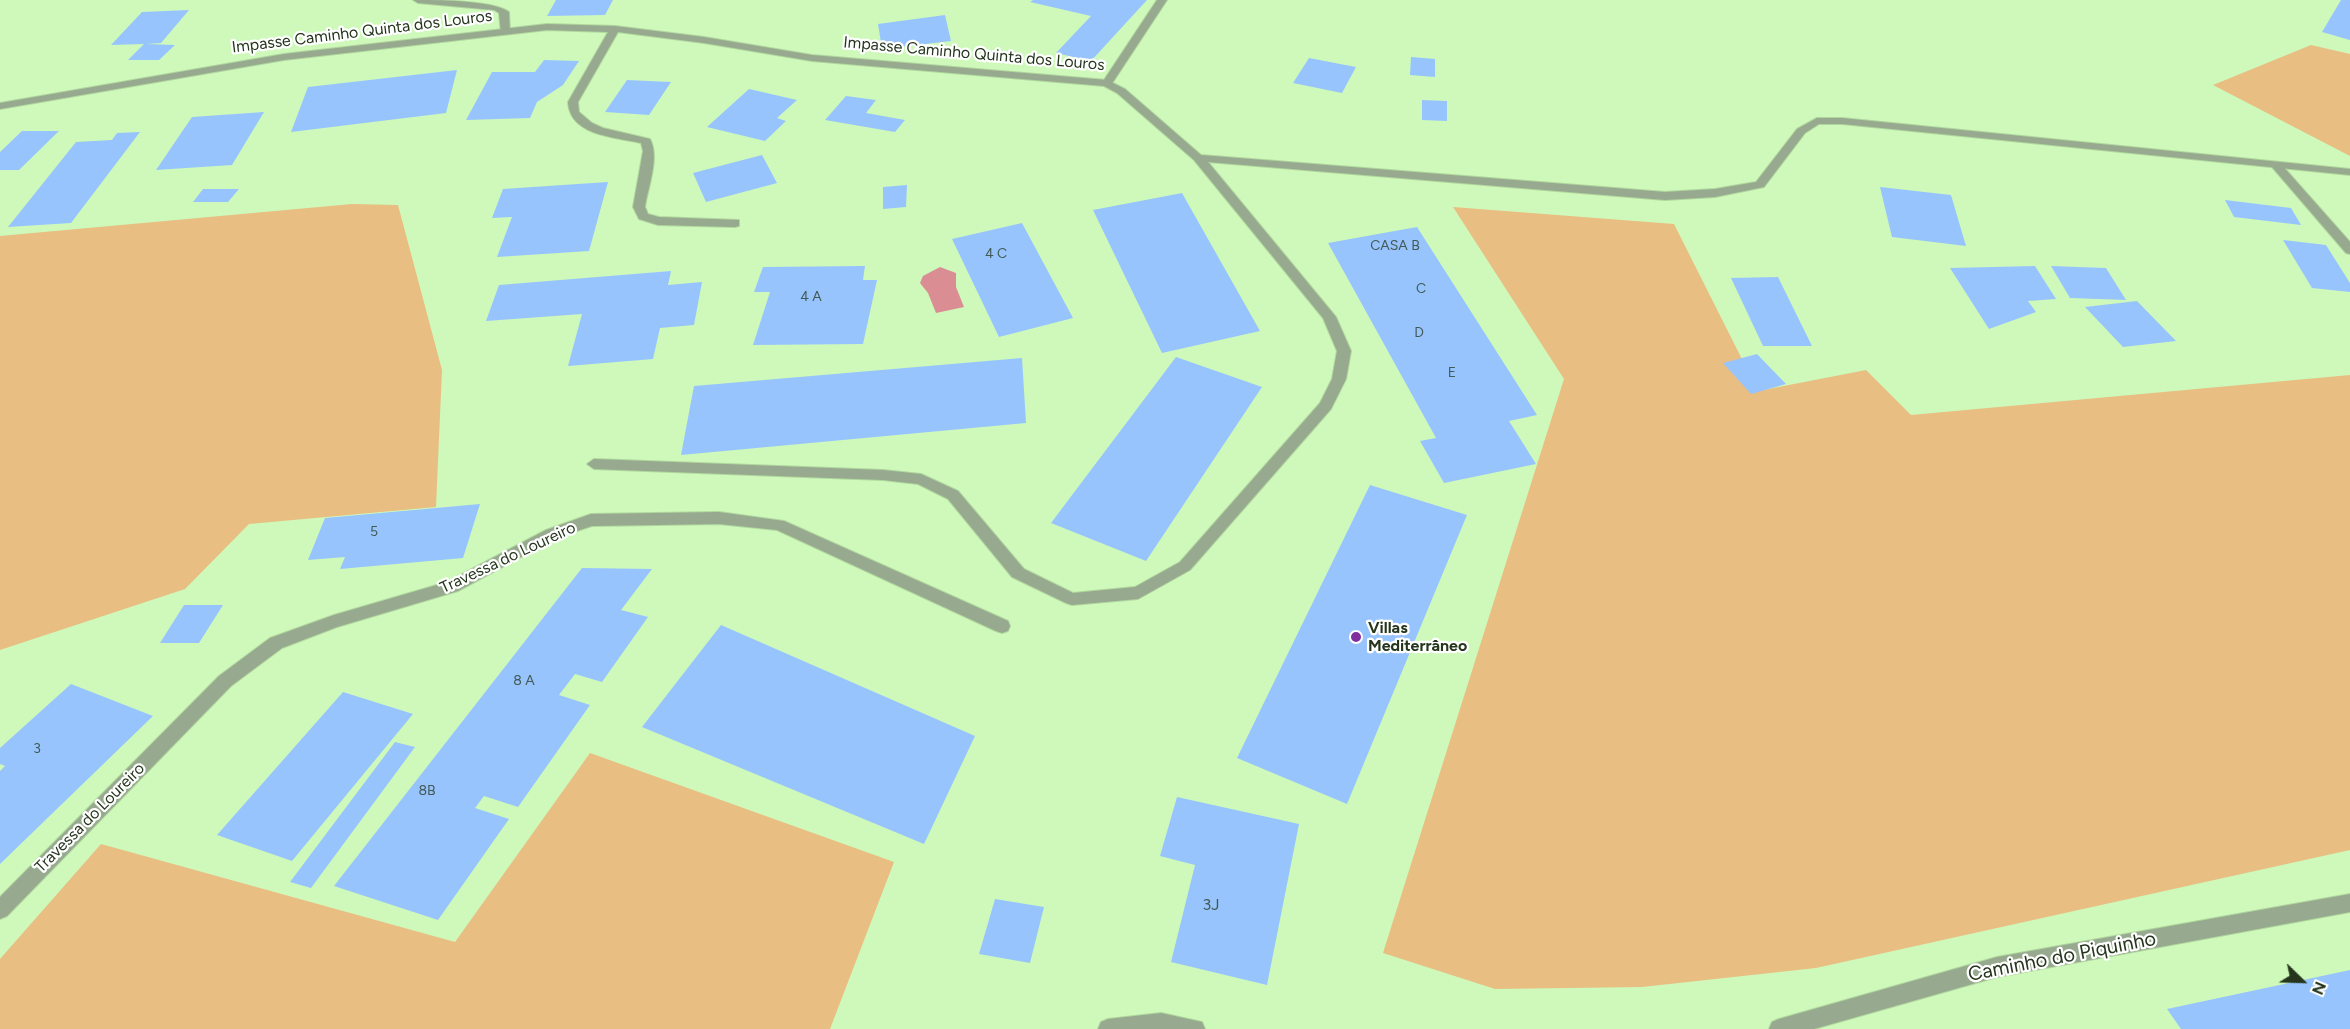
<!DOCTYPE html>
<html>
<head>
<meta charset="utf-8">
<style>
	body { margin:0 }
	#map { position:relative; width:2350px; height:1029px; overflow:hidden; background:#cef9ba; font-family:Figtree,sans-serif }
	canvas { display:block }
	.north { position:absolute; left:2272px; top:951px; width:60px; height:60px; -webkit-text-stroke:4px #fff; paint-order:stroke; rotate:113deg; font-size:16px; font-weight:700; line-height:24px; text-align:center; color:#25361d }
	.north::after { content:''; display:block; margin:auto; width:21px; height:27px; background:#25361d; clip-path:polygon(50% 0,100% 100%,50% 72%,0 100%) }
</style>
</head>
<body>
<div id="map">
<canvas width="2350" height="1029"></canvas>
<div class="north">N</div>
</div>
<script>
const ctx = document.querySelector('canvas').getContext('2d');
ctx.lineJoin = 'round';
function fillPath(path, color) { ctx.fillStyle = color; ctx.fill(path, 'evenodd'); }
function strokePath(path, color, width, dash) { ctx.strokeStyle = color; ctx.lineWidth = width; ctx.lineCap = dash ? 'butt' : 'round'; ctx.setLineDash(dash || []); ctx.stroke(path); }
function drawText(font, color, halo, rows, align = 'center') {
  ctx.font = font + ' Figtree,sans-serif'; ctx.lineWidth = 4.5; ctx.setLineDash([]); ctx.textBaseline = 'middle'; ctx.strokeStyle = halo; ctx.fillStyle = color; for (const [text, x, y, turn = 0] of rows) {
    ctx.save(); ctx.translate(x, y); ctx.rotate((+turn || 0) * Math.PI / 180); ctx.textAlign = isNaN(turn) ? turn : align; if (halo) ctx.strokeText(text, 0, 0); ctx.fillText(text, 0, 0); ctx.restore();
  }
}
const green = new Path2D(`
	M2311 45 2350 54V156L2213 85Z
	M352 204 398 205 442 370 436 507 249 524 185 589 0 650V236Z
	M1453 207 1674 224 1758 391 1866 370 1911 415 2350 375V850L1816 968 1642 987 1495 989 1383 953 1564 379Z
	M590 753 894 862 830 1029H0V959L101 844 455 942Z`);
const water = new Path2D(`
	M940 267 956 273V287L964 307 936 313 928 293 920 283 923 276Z`);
const building = new Path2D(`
	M556 0H613L605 15 547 16Z
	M1033 0H1147L1091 61 1056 53 1091 16 1030 2Z
	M2341 0H2350V40L2322 32Z
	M189 10 161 43 146 44 175 45 159 60H128L144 44 111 45 142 12Z
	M945 15 951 41 882 49 878 24Z
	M1411 57 1435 59V77L1410 75Z
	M1309 58 1356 67 1342 93 1293 83Z
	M544 60 579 61 563 85 537 102 530 118 466 120 492 72H535Z
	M457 70 446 113 291 132 308 87Z
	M627 80 671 82 649 115 605 112Z
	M749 89 797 100 777 118 786 121 765 141 707 127Z
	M846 96 876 100 866 113 905 120 895 132 825 120Z
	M1422 100 1447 101V121L1422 120Z
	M264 112 232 165 156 170 192 117Z
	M22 131H59L19 170H0V152Z
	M140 132 71 223 8 227 76 142 112 140 117 133Z
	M762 155 777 183 706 202 693 173Z
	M608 182 589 251 497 257 512 217 492 218 503 189Z
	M907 185 906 207 883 209V187Z
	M1880 187 1951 195 1966 246 1892 237Z
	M203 189H239L228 202H193Z
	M1182 193 1260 331 1162 353 1093 210Z
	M2225 200 2291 208 2301 225 2234 217Z
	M1022 223 1073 318 999 337 952 239Z
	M1417 227 1537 415 1509 421 1536 464 1444 483 1420 441 1436 438 1328 243Z
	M2283 240 2326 245 2350 283V292L2312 288Z
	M865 266 863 280H877L863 344 753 345 770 292H754L763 267Z
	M2035 266 2056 299 2028 301 2036 312 1989 329 1950 268Z
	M2051 266 2106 268 2126 300 2070 298Z
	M671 271 668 285 702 282 694 325 660 328 653 359 568 366 582 314 486 321 499 285Z
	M1778 277 1812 346H1763L1731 278Z
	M2137 301 2176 341 2123 347 2085 307Z
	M1757 354 1786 384 1751 394 1723 363Z
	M1176 357 1262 387 1146 561 1051 523Z
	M1022 358 1026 423 681 455 694 386Z
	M1370 485 1467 515 1347 804 1237 758Z
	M480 504 463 558 340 569 345 557 308 560 325 518Z
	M582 568 652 569 621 610 648 617 602 682 575 674 559 695 590 705 518 807 484 796 475 808 509 819 438 920 334 886Z
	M184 605H223L199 643H160Z
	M721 625 975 736 924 844 642 727Z
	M71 684 153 716 0 864V771L5 766 0 764V748Z
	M343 692 413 714 292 861 217 835Z
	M395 742 415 747 311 888 290 882Z
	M1177 797 1299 824 1267 985 1171 962 1195 865 1160 856Z
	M995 899 1044 907 1030 963 979 954Z
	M2350 970V1029H2181L2167 1009Z`);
const service = new Path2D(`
	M413 0C436 0 493 0 509 12L510 32 501 34 499 13 494 10 418 3Z
	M1157 0H1167L1111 85H1103L1102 83Z
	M2276 162 2280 163 2350 242V254L2346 253 2272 167 2270 165Z`);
const minor = new Path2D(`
	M547 24 615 26 704 37 812 55 1107 80 1125 89 1201 155 1665 192 1715 189 1756 182 1797 129 1817 118H1842L2350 169V175L1842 124H1819L1805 133 1764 187 1715 197 1665 200 1208 162 1336 317 1351 351 1346 379 1331 409 1190 570 1138 599 1072 605 1066 603 1012 577 948 499 918 484 883 480 594 469 587 464 594 459 883 470 921 474 958 491 1024 569 1073 593 1135 587 1180 562 1320 403 1332 379 1337 351 1323 318 1194 160 1117 93 1104 86 812 61 704 43 618 32 578 102 579 112 592 123 603 128 650 139C660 157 648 187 645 207L648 214 659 217 739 220V226L735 227 658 225 639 219 633 207 643 151 641 143C615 137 570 136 568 102L608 32 547 30 284 60 0 109V103L284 54Z
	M719 512 784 521 1008 621 1010 626 1008 631 1002 633 996 631 777 530 719 524 592 526 556 538 458 591 337 627 282 648 231 686 7 916 0 919V897L219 676 270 638 334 615 447 582 546 530 591 514Z
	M2350 894V912L1997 977 1814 1029H1769L1772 1022 1779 1019 1997 957Z
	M1161 1013 1202 1022 1205 1029H1098L1101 1022 1108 1019Z`);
const markers = [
	[1356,637,6,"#802e9d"]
];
const numberNames = [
	["CASA B",1395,246],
	["4 C",996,254],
	["C",1421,289],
	["4 A",811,297],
	["D",1419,333],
	["E",1452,373],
	["5",374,532],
	["8 A",524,681],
	["3",37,749],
	["8B",427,791]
];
const streetNames = [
	["Impasse Caminho Quinta dos Louros",362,32,-7],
	["Impasse Caminho Quinta dos Louros",974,54,5],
	["Travessa do Loureiro",508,558,-25],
	["Travessa do Loureiro",90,818,-45]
];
const poiNames = [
	["Villas",1368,628],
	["Mediterrâneo",1368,646]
];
const nearNumbernames = [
	["3J",1211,905]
];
const nearStreetnames = [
	["Caminho do Piquinho",2062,957,-11]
];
fillPath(green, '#e8be83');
fillPath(water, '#da8d92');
fillPath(building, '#98c4fe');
strokePath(service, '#b0d69e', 2);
strokePath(minor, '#b0d69e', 2);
fillPath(service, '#97a98e');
fillPath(minor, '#97a98e');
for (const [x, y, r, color] of markers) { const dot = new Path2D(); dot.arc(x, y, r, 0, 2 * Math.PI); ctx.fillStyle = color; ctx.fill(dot); strokePath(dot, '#fff', 2); }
drawText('14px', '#425a55', null, numberNames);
drawText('16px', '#25361d', '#fff', streetNames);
drawText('bold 16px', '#25361d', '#fff', poiNames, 'left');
drawText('16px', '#425a55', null, nearNumbernames);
drawText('20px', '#25361d', '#fff', nearStreetnames);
</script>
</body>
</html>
